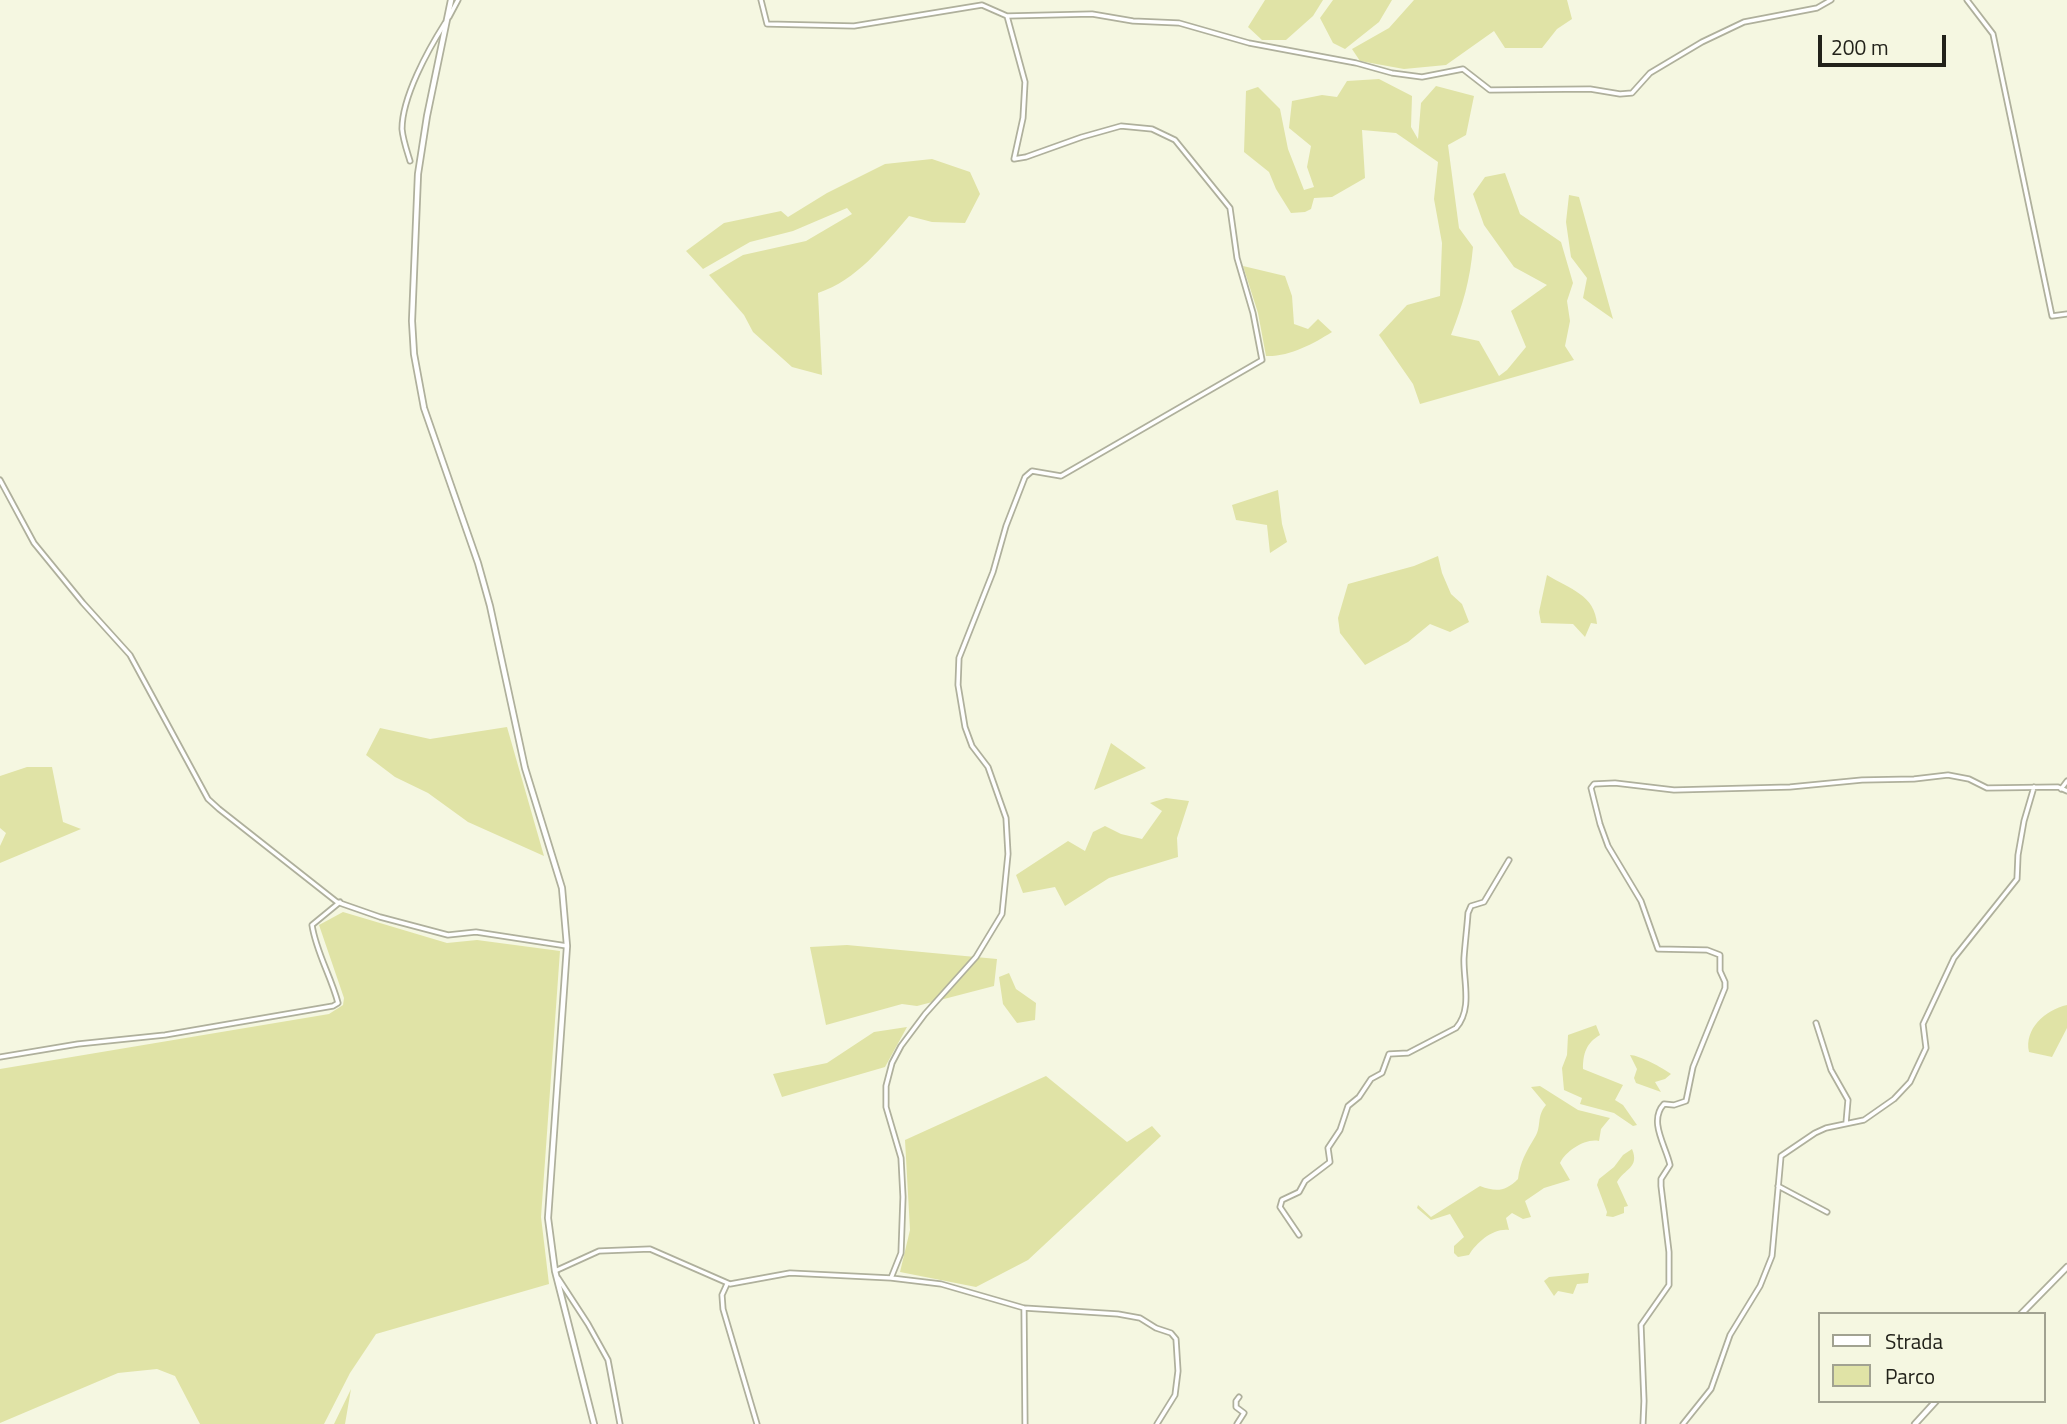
<!DOCTYPE html>
<html>
<head>
<meta charset="utf-8">
<style>
	body { margin:0 }
	#map { position:relative; width:2067px; height:1424px; overflow:hidden; background:#f5f7e1; font-family:"Titillium Web",sans-serif }
	canvas { display:block }
	.legend { position:absolute; left:1818px; top:1312px; width:228px; height:91px; box-sizing:border-box; background:#f5f7e1; border:2px solid #a1a291; margin:0; padding:9px 12px; list-style:none; font-size:21px; color:#22221a }
	.legend li { display:flex; align-items:center; gap:14px; height:35px }
	.legend b { width:35px; border:2px solid #a1a291 }
	.scale { position:absolute; left:1818px; top:35px; width:128px; height:32px; box-sizing:border-box; border:4px solid #22221a; border-top:0; padding-left:9px; font-size:21px; line-height:24px; white-space:nowrap; color:#22221a; -webkit-text-stroke:5px #f5f7e1; paint-order:stroke }
</style>
</head>
<body>
<div id="map">
<canvas width="2067" height="1424"></canvas>
<ul class="legend">
<li><b style="height:9px;background:#fff"></b>Strada</li>
<li><b style="height:19px;background:#e0e3a6"></b>Parco</li>
</ul>
<div class="scale">200 m</div>
</div>
<script>
const ctx = document.querySelector('canvas').getContext('2d');
ctx.lineJoin = 'round';
function fillPath(path, color) { ctx.fillStyle = color; ctx.fill(path, 'evenodd'); }
function strokePath(path, color, width, dash) { ctx.strokeStyle = color; ctx.lineWidth = width; ctx.lineCap = dash ? 'butt' : 'round'; ctx.setLineDash(dash || []); ctx.stroke(path); }
const green = new Path2D(`
	M1265 0H1323L1313 16 1286 40H1262L1248 27Z
	M1333 0H1392L1379 22 1345 49 1333 43 1320 18Z
	M1414 0H1567L1572 19 1557 29 1542 48H1505L1494 31 1446 65 1404 69 1360 61 1352 49 1389 28Z
	M1379 79 1412 96 1411 127 1418 139 1421 103 1436 86 1474 96 1466 135 1448 145 1459 228 1473 247C1470 281 1463 304 1451 335L1479 341 1499 376 1507 370 1526 347 1511 311 1547 285 1514 267 1484 225 1473 194 1485 177 1505 173 1520 214 1561 242 1573 283 1567 301 1570 321 1565 346 1574 360 1420 404 1413 384 1379 335 1407 305 1440 296 1442 243 1434 199 1438 162 1396 133 1362 130 1365 178 1332 197 1314 198 1311 209 1305 212 1291 213 1276 189 1269 172 1244 152 1246 91 1258 87 1280 109 1288 149 1304 190 1314 187 1307 167 1311 146 1289 128 1292 101 1322 95 1337 97 1347 81Z
	M932 159 970 172 980 194 965 223 932 222 909 216C883 246 857 280 818 293L822 375 792 367 753 332 744 315 709 275 743 255 806 241 852 214 847 208 793 231 750 242 703 269 686 251 724 223 781 211 788 217 827 193 885 164Z
	M1569 195 1579 197 1613 319 1583 298 1587 278 1571 257 1566 222Z
	M1243 266 1285 276 1292 296 1294 324 1308 329 1318 319 1332 332C1313 344 1289 357 1266 356L1258 313Z
	M1278 490 1282 524 1287 542 1270 553 1267 525 1236 520 1232 505Z
	M1438 556 1442 573 1451 594 1462 604 1469 622 1450 632 1430 624 1408 642 1365 665 1340 633 1338 618 1348 584 1414 566Z
	M1547 575C1570 589 1595 595 1597 624L1591 623 1585 637 1573 624 1541 623 1539 612Z
	M507 727 544 856 468 822 428 793 395 777 366 755 380 728 430 739Z
	M1111 743 1146 768 1094 790Z
	M27 767H52L63 822 81 829 0 863V846L6 833 0 828V776Z
	M1166 798 1189 801 1177 838 1178 857 1109 878 1065 906 1055 887 1023 893 1016 875 1068 841 1085 851 1093 832 1105 826 1121 834 1142 839 1162 811 1150 803Z
	M343 912 447 943 477 940 560 951 541 1217 549 1284 376 1334 350 1373 324 1424H200L175 1376 157 1369 118 1373 0 1423V1069L329 1014 343 1005 344 998 319 925Z
	M847 945 997 959 994 986 917 1006 902 1004 826 1025 810 947Z
	M1009 973 1016 989 1036 1003 1035 1020 1017 1023 1003 1004 999 977Z
	M2067 1005V1028L2052 1057 2029 1052C2024 1029 2045 1010 2067 1005Z
	M1596 1025 1600 1035C1586 1043 1583 1054 1583 1069L1623 1085 1615 1100 1623 1105 1637 1125 1633 1126 1614 1113 1580 1104 1582 1098 1564 1090 1562 1068 1567 1055 1568 1035Z
	M907 1027 885 1067 782 1097 773 1074 827 1063 874 1032Z
	M1630 1055C1639 1055 1663 1068 1671 1074L1665 1079 1655 1082 1661 1092 1636 1083 1634 1078 1637 1069Z
	M1046 1076 1127 1142 1152 1126 1161 1136 1028 1260 976 1287 900 1272 910 1230 905 1140Z
	M1540 1086 1578 1110 1610 1118 1601 1129 1599 1141C1585 1138 1566 1151 1560 1163L1570 1180 1544 1188 1525 1201 1531 1217 1523 1219 1512 1213 1506 1218 1509 1230C1493 1228 1477 1242 1469 1255L1458 1257 1454 1253V1246L1464 1237 1450 1214 1431 1220 1417 1208 1418 1205 1431 1217 1480 1186C1496 1192 1505 1192 1518 1179 1520 1162 1526 1152 1535 1137 1542 1126 1536 1117 1546 1105L1531 1087Z
	M1632 1149C1640 1168 1624 1169 1617 1182L1628 1206 1624 1207V1213L1613 1217 1606 1216 1607 1212 1597 1185 1599 1179 1614 1167 1623 1155Z
	M1589 1273 1588 1283 1577 1284 1573 1294 1558 1291 1554 1296 1544 1281 1549 1277Z
	M351 1389 345 1424H334Z`);
const minor = new Path2D(`
	M761 0 767 24 854 26 982 5 1007 16 1092 14 1133 21 1179 23 1249 43 1356 63 1392 73 1422 77 1463 69 1490 90 1590 89 1620 94 1632 93 1650 73 1702 42 1744 22 1817 8 1831 0
	M1967 0 1993 34 2052 316 2067 314
	M449 17 458 0
	M410 161C407 151 403 140 402 129 402 97 428 50 445 23
	M0 480 34 543 83 603 130 655 208 799 219 809 337 902 380 917 448 935 476 932 567 946
	M2061 789 2067 781
	M1816 1023 1831 1070 1848 1100 1846 1123
	M0 1057 78 1044 165 1035 333 1006 338 1003C331 976 316 952 312 925L340 902
	M1778 1186 1827 1212
	M1299 1235 1280 1207 1282 1200 1299 1192 1305 1181 1330 1162 1328 1148 1340 1130 1348 1106 1359 1097 1371 1079 1382 1073 1389 1054 1408 1053 1456 1028C1473 1009 1463 980 1464 958 1465 943 1467 928 1468 913L1471 906 1484 902 1509 860
	M555 1271 599 1251 650 1249 730 1284 790 1273 891 1278 941 1284 1024 1308 1118 1314 1140 1318 1156 1328 1171 1333 1176 1339 1178 1371 1175 1395 1157 1424
	M558 1278 588 1324 608 1360 620 1424
	M891 1278 901 1253 903 1197 901 1158 886 1107V1086L892 1063 901 1046 925 1014 976 957 1002 914 1008 854 1006 818 988 767 972 746 965 727 958 685 959 658 993 572 1006 526 1025 477 1032 471 1061 476 1262 360 1253 313 1237 258 1230 208 1175 140 1152 129 1121 126 1082 137 1026 157 1014 159 1023 118 1025 82 1007 16
	M727 1284 722 1295 723 1309 757 1424
	M1024 1308 1025 1424
	M1237 1424 1244 1413 1236 1407V1401L1239 1397
	M1643 1424 1644 1401 1641 1325 1669 1285V1252L1661 1186V1179L1670 1165C1666 1146 1648 1121 1664 1104L1674 1105 1686 1101 1693 1067 1725 988V982L1720 971V955L1707 950 1658 949 1641 901 1608 846 1600 824 1591 788 1594 784 1615 783 1674 790 1790 787 1862 780 1914 779 1948 775 1969 779 1987 788 2058 787 2067 791
	M1683 1424 1711 1389 1730 1335 1760 1286 1772 1256 1781 1156 1815 1133 1826 1128 1864 1120 1894 1099 1910 1082 1926 1048 1923 1024 1954 958 2017 879 2018 855 2024 821 2034 787`);
const tertiary = new Path2D(`
	M2021 1314 2067 1267
	M1915 1424 1936 1401`);
const secondary = new Path2D(`
	M451 0 427 116 418 174 412 321 414 354 424 408 478 563 490 606 525 768 562 888 567 946 548 1218 555 1271 594 1424`);
fillPath(green, '#e0e3a6');
strokePath(minor, '#afb09c', 7);
strokePath(tertiary, '#afb09c', 8);
strokePath(secondary, '#afb09c', 8);
strokePath(minor, '#fff', 3.5);
strokePath(tertiary, '#fff', 4.5);
strokePath(secondary, '#fff', 4.5);
</script>
</body>
</html>
